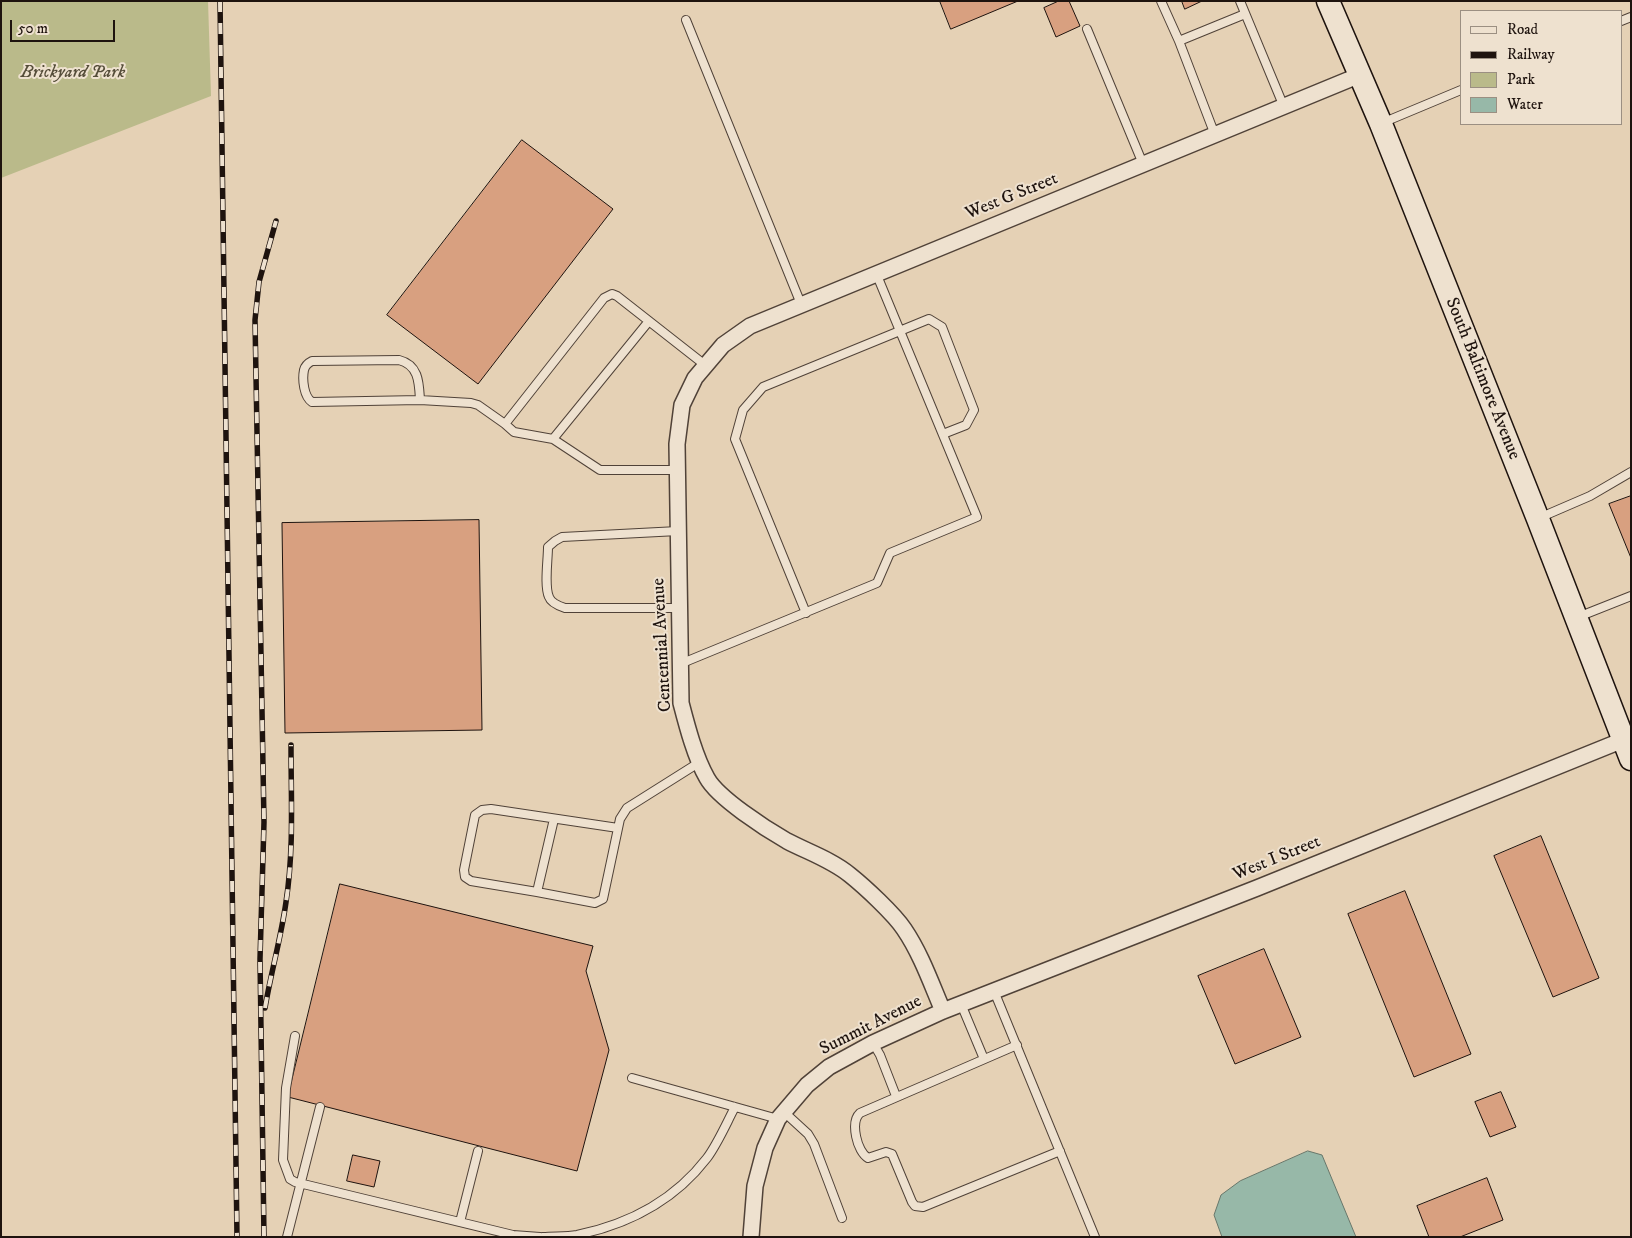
<!DOCTYPE html>
<html>
<head>
<meta charset="utf-8">
<style>
	body { margin:0 }
	#map { position:relative; width:1632px; height:1238px; overflow:hidden; background:#e5d1b5; font-family:"IM FELL DW Pica",serif }
	canvas { display:block }
	.frame { position:absolute; inset:0; border:2px solid #1e130e; pointer-events:none }
	.legend { position:absolute; left:1460px; top:10px; width:162px; height:115px; box-sizing:border-box; background:#eee1cf; border:1px solid #9b8f82; margin:0; padding:6px 9px; list-style:none; font-size:15px; color:#1e130e }
	.legend li { display:flex; align-items:center; gap:10px; height:25px }
	.legend b { width:25px; border:1px solid #9b8f82 }
	.scale { position:absolute; left:10px; top:20px; width:105px; height:22px; box-sizing:border-box; border:2px solid #1e130e; border-top:0; padding-left:6px; font-size:15px; line-height:18px; white-space:nowrap; color:#1e130e; -webkit-text-stroke:4px #eee1cf; paint-order:stroke }
</style>
</head>
<body>
<div id="map">
<canvas width="1632" height="1238"></canvas>
<div class="frame"></div>
<ul class="legend">
<li><b style="height:6px;background:#eee1cf"></b>Road</li>
<li><b style="height:6px;background:#1e130e"></b>Railway</li>
<li><b style="height:14px;background:#baba8a"></b>Park</li>
<li><b style="height:14px;background:#97b8a8"></b>Water</li>
</ul>
<div class="scale">50 m</div>
</div>
<script>
const ctx = document.querySelector('canvas').getContext('2d');
ctx.lineJoin = 'round';
function fillPath(path, color) { ctx.fillStyle = color; ctx.fill(path, 'evenodd'); }
function strokePath(path, color, width, dash) { ctx.strokeStyle = color; ctx.lineWidth = width; ctx.lineCap = dash ? 'butt' : 'round'; ctx.setLineDash(dash || []); ctx.stroke(path); }
function drawText(font, color, halo, rows, align = 'center') {
  ctx.font = font + ' "IM FELL DW Pica",serif'; ctx.lineWidth = 4; ctx.setLineDash([]); ctx.textBaseline = 'middle'; ctx.strokeStyle = halo; ctx.fillStyle = color; for (const [text, x, y, turn = 0] of rows) {
    ctx.save(); ctx.translate(x, y); ctx.rotate((+turn || 0) * Math.PI / 180); ctx.textAlign = isNaN(turn) ? turn : align; if (halo) ctx.strokeText(text, 0, 0); ctx.fillText(text, 0, 0); ctx.restore();
  }
}
const green = new Path2D(`
	M1 1H208L211 96 1 178Z`);
const water = new Path2D(`
	M1308 1151 1322 1155 1356 1237H1222L1214 1215 1221 1195 1240 1181Z`);
const building = new Path2D(`
	M940 1H1018L951 29Z
	M1059 1H1069L1080 26 1056 37 1044 8Z
	M1182 1H1202L1185 9Z
	M522 140 613 209 478 384 387 315Z
	M1631 496V558L1609 504Z
	M479 520 482 730 285 733 282 523Z
	M1541 836 1599 978 1553 997 1494 856Z
	M340 884 593 946 586 971 609 1050 577 1171 288 1097Z
	M1405 891 1471 1054 1414 1077 1348 914Z
	M1264 949 1301 1037 1235 1064 1198 976Z
	M1501 1092 1516 1127 1490 1137 1475 1102Z
	M353 1155 380 1161 374 1187 347 1181Z
	M1487 1178 1503 1220 1460 1237H1429L1417 1206Z`);
const lane = new Path2D(`
	M1161 1 1179 41 1215 135
	M1240 1 1284 107
	M686 20 801 304
	M1621 21 1631 17
	M1087 29 1143 164
	M1179 41 1245 14
	M1382 123 1461 90
	M420 400C419 383 419 365 399 360L312 361C308 363 305 366 304 370 302 380 304 397 312 402L420 400 471 403 478 405 505 424 604 298 612 294 617 296 705 365
	M505 424 514 432 553 439 649 321
	M553 439 600 470H677
	M1539 518 1590 496 1631 472
	M678 531 562 537 555 541 548 547C548 560 544 586 549 597 551 603 559 606 565 608H679
	M806 613 735 439 743 410 763 387 929 319 942 327 974 410 966 425 943 434
	M1578 617 1631 596
	M680 664 877 583 890 553 977 517 876 273
	M554 819 537 892 595 903 603 899 620 819 627 808 700 762
	M537 892 471 881 465 877 464 870 475 815 482 810 491 809 618 828
	M994 991 1095 1237
	M961 1004 984 1059
	M295 1036 286 1088 283 1160 290 1179 295 1182 513 1235 540 1237
	M873 1043 880 1055 896 1096
	M1017 1045 860 1113C850 1122 857 1152 868 1158L886 1152 892 1154 912 1202 915 1206 923 1207 1060 1151
	M632 1078 778 1119
	M784 1112 808 1134 814 1144 842 1218
	M460 1222 478 1151
	M287 1237 320 1107
	M543 1237C554 1236 566 1237 577 1235 630 1224 674 1201 707 1158 718 1143 726 1124 735 1107`);
const street = new Path2D(`
	M943 1011C931 983 921 954 904 929 894 914 865 887 850 875 832 860 808 852 787 841 766 829 718 798 707 778 695 757 687 726 681 703L677 444 682 405 695 378 723 345 750 326 1360 75
	M751 1237 755 1186 765 1148 778 1119 807 1085 829 1067 873 1043 943 1011 1257 888 1623 740`);
const secondary = new Path2D(`
	M1328 1 1381 124 1538 519 1631 759`);
const rail = new Path2D(`
	M220 1 237 1237
	M265 1008C271 972 281 938 286 902 294 850 291 798 291 745
	M264 1237 260 959 264 822 255 320 259 282 276 221`);
const parkNames = [
	["Brickyard Park",73,73]
];
const streetNames = [
	["West G Street",1012,197,-22],
	["South Baltimore Avenue",1482,379,68],
	["Centennial Avenue",663,645,-93],
	["West I Street",1277,859,-22],
	["Summit Avenue",871,1026,-27]
];
fillPath(green, '#baba8a');
fillPath(water, '#97b8a8');
strokePath(water, '#67766a', 1);
fillPath(building, '#d8a080');
strokePath(building, '#1e130e', 1);
strokePath(lane, '#504238', 10);
strokePath(street, '#504238', 18);
strokePath(secondary, '#1e130e', 25);
strokePath(lane, '#eee1cf', 8);
strokePath(street, '#eee1cf', 15);
strokePath(secondary, '#eee1cf', 22);
strokePath(rail, '#1e130e', 5.5);
strokePath(rail, '#eee1cf', 4, [11]);
drawText('italic 18px', '#554d39', '#eee1cf', parkNames);
drawText('18px', '#1e130e', '#eee1cf', streetNames);
</script>
</body>
</html>
